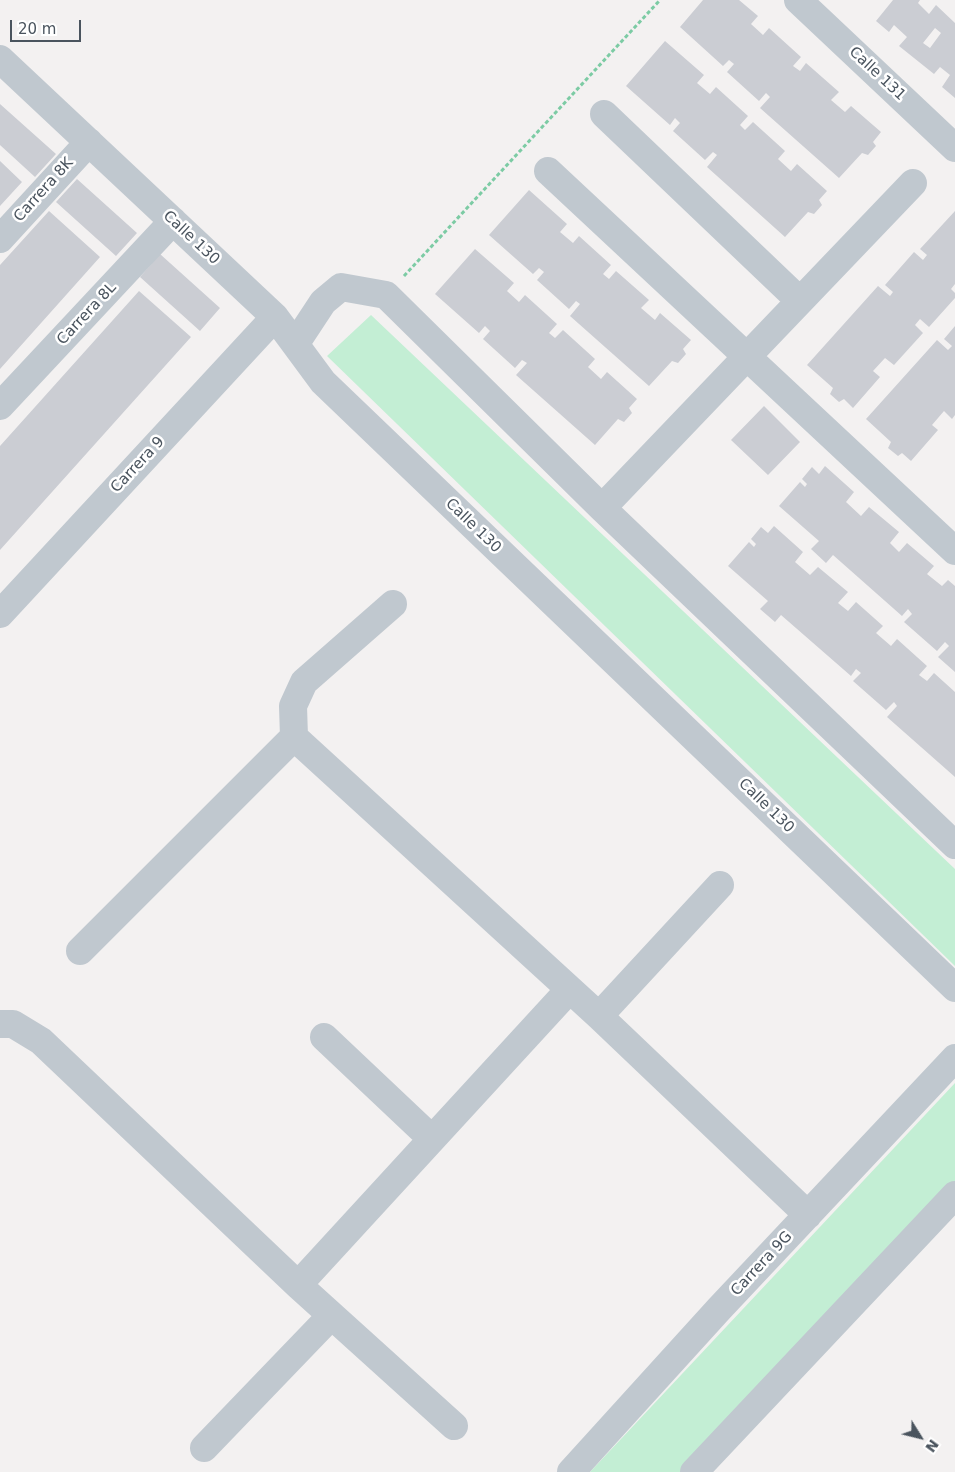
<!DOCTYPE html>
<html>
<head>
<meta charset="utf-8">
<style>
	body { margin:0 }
	#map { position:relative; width:955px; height:1472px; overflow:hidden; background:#f3f1f1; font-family:"DejaVu Sans",sans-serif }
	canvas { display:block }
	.north { position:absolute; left:895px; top:1412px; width:50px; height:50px; -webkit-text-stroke:4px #fff; paint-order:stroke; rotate:126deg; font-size:14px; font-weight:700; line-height:20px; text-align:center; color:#4a545e }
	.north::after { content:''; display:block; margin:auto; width:18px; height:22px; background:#4a545e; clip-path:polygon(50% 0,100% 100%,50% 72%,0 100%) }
	.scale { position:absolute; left:10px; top:20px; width:71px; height:22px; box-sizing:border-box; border:2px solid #4a545e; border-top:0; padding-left:6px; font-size:15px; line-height:18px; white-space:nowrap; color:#4a545e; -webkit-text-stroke:4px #fff; paint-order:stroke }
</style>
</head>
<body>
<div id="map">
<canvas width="955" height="1472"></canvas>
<div class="north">N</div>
<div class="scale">20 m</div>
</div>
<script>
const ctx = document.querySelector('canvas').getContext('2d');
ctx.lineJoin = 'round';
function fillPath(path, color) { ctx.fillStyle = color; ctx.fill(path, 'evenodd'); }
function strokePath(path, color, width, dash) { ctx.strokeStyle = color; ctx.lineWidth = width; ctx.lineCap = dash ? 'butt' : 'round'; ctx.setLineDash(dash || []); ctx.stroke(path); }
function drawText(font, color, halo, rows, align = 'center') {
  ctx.font = font + ' "DejaVu Sans",sans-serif'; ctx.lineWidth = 5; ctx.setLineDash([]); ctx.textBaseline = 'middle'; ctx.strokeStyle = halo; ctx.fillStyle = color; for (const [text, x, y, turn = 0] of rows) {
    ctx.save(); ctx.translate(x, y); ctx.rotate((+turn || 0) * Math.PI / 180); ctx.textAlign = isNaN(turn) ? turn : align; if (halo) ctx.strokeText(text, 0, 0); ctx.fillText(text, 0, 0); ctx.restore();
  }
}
const green = new Path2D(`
	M371 315 955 869V966L327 356Z
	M955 1083V1181L681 1472H590Z`);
const building = new Path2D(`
	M703 0H739L758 16 751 24 763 35 769 28 801 57 793 66 800 71 806 63 839 92 831 100 845 112 851 106 881 132 873 142 876 146 868 155 862 153 839 178 760 108 770 97 766 93 759 101 727 72 734 64 729 60 723 66 680 27Z
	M893 0H920L918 3 929 14 936 5 955 23V98L942 87 950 75 940 67 934 74 899 46 907 37 894 25 889 32 876 21ZM935 28 941 33 930 48 923 43Z
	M665 41 704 75 697 83 710 94 716 87 748 116 740 125 745 130 753 122 785 151 778 159 791 171 797 164 827 191 819 200 822 205 814 214 808 212 785 237 707 167 717 155 713 152 705 160 673 131 680 123 675 118 670 125 626 86Z
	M0 104 56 154 35 177 0 145Z
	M0 161 22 182 0 206Z
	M77 179 137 233 116 256 56 202Z
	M529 190 567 224 560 232 573 243 579 236 611 265 603 274 609 279 616 271 649 300 641 308 655 320 660 313 691 340 683 349 686 354 678 363 672 361 649 386 570 316 580 304 576 301 569 309 537 280 544 272 539 268 533 274 489 235Z
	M49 211 100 257 0 369V265Z
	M955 211V284L951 289 955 293V298L929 327 920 319 915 325 923 333 894 365 885 358 873 371 880 377 853 408 844 399 839 402 830 394 833 388 807 365 878 286 890 296 893 292 885 285 914 252 923 260 927 255 920 249Z
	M475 249 514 283 507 291 519 302 525 295 557 324 549 333 555 338 563 330 595 359 588 367 601 379 607 372 637 399 629 408 632 413 624 422 618 419 595 445 516 375 527 363 522 360 515 368 483 339 490 331 485 326 479 333 435 294Z
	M160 254 220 308 200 331 140 277Z
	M139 291 191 337 0 550V446Z
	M955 326V415L952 419 944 411 932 425 938 430 911 461 902 453 898 456 888 448 891 442 866 419 937 340 948 350 952 346 944 339Z
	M764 406 800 442 768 475 731 440Z
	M825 466 854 492 846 502 861 516 869 507 899 532 890 543 899 552 907 543 934 566 927 574 942 586 948 580 955 586V672L938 657 949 646 945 642 937 651 904 622 912 614 908 609 902 616 833 555 826 563 811 549 819 541 779 506 800 482 805 487 807 484 802 479 812 467 819 474Z
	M774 526 803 552 795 562 810 575 818 567 848 592 838 603 848 611 856 602 883 626 876 633 891 646 897 639 927 666 919 675 927 681 934 673 955 692V777L887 717 897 706 894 702 886 710 853 681 861 673 856 669 851 676 781 615 775 622 760 609 768 601 728 566 749 542 754 547 756 544 751 539 761 527 768 533Z`);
const path = new Path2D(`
	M404 276 660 0`);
const minor = new Path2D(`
	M798 0 955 148
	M0 59 275 317 323 382 955 988
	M604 114 800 301
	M548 171 955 551
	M0 239 89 142
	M296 343 323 302 341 287 386 295 602 508 955 845
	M0 406 173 221
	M602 508 913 183
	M393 604 304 682 293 706 294 737 599 1016 808 1215
	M0 614 275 317
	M80 951 294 737
	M599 1016 720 885
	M0 1024H13L41 1041 298 1285 569 990
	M324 1037 432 1139
	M298 1285 454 1426
	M204 1448 331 1316
	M571 1472 719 1309 955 1058
	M694 1472 955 1195`);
const streetNames = [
	["Calle 131",877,74,43],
	["Carrera 8K",44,190,-48],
	["Calle 130",191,238,43],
	["Carrera 8L",87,314,-47],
	["Carrera 9",138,465,-47],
	["Calle 130",473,526,44],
	["Calle 130",766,806,44],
	["Carrera 9G",762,1264,-47]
];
fillPath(green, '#c3eed4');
fillPath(building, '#cbcdd3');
strokePath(path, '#7ccba4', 3, [4, 2.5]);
strokePath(minor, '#c0c8cf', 28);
drawText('15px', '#4a545e', '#fff', streetNames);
</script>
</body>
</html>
